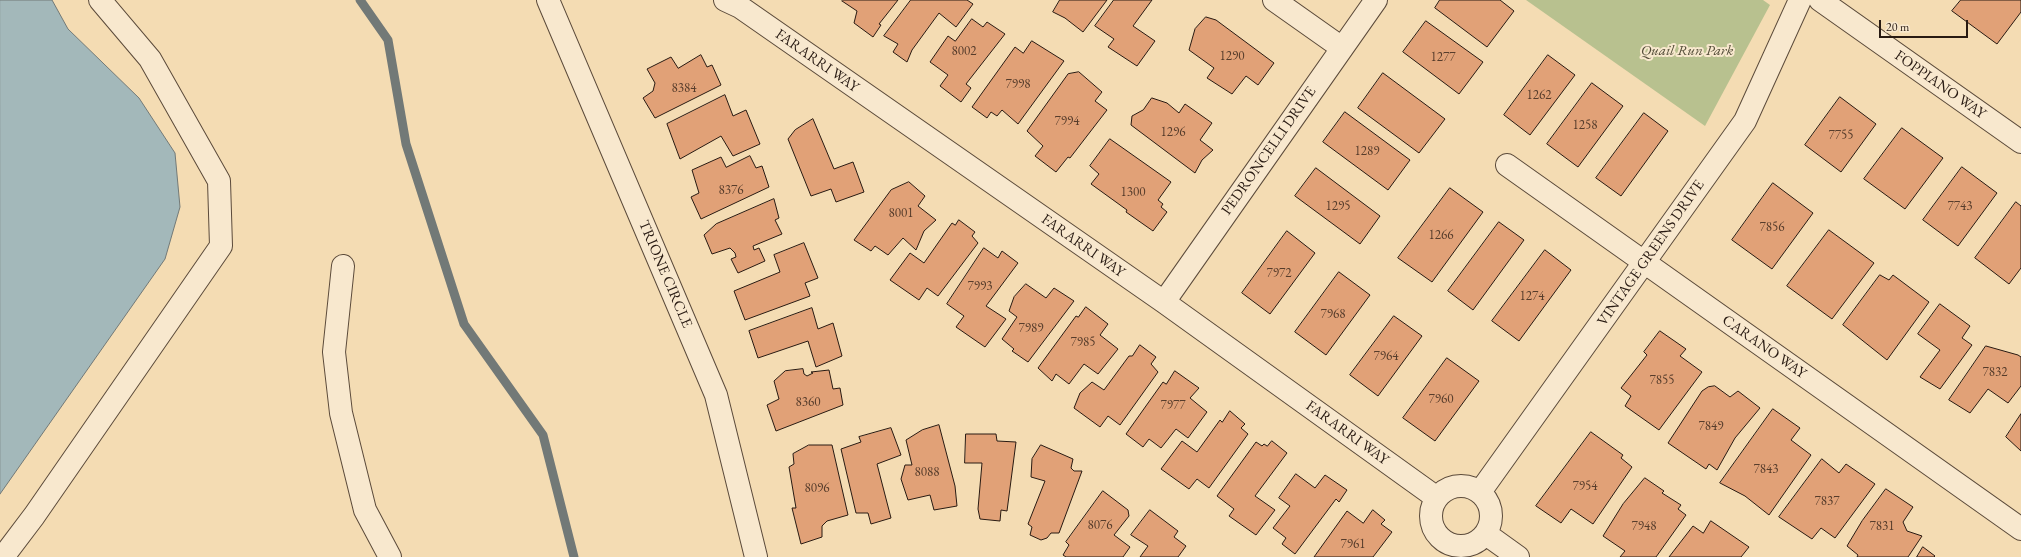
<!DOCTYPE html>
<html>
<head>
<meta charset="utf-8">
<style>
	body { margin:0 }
	#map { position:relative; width:2021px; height:557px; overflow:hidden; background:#f4dcb3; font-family:"EB Garamond",serif }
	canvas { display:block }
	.scale { position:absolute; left:1879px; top:20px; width:89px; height:18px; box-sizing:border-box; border:2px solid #281a12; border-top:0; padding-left:5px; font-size:12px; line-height:14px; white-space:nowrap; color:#281a12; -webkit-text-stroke:3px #f8e8ce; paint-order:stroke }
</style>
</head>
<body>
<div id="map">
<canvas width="2021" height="557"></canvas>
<div class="scale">20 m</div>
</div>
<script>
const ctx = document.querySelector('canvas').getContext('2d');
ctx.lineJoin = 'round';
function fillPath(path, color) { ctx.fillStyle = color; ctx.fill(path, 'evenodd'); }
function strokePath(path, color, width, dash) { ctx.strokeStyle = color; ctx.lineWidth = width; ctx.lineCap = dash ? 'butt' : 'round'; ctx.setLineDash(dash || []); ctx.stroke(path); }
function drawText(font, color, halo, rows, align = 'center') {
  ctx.font = font + ' "EB Garamond",serif'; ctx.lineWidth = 4; ctx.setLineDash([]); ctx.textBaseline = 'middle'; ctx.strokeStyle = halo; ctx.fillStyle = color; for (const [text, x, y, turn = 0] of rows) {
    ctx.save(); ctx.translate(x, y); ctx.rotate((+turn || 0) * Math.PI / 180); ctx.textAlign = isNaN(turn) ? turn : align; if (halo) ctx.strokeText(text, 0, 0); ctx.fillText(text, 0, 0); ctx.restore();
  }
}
const green = new Path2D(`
	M1526 0H1763L1770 5 1705 126Z`);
const water = new Path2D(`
	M0 0H52L68 29 139 98 175 153 180 207 165 259 0 494Z`);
const stream = new Path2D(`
	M360 0 388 40 406 144 464 324 543 435 574 557`);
const building = new Path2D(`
	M843 0H898L879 24 881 25 873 37 854 23 857 11 842 1Z
	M911 0H967L973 4 956 27 939 13 912 50 907 62 893 52 898 44 884 36Z
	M1060 0H1107L1083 32 1065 18 1053 12Z
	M1114 0H1152L1133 26 1155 41 1137 66 1108 47 1114 39 1095 26Z
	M1440 0H1500L1514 11 1487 47 1435 8Z
	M1961 0H2021V12L1997 44 1952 11Z
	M1206 17 1216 20 1274 63 1258 85 1246 76 1232 94 1207 78 1214 68 1189 50 1195 29Z
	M972 19 983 27 987 22 1005 34 966 84 971 88 961 102 940 86 948 75 930 62 948 36 955 41Z
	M1426 21 1483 62 1459 94 1403 52Z
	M1032 41 1064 61 1018 124 1002 110 997 116 991 112 987 118 972 107 1015 47 1023 53Z
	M701 55 707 67 712 65 721 85 655 118 643 98 653 91 655 83 647 69 671 57 678 68Z
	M1548 55 1575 75 1530 135 1504 115Z
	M1079 72 1102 92 1095 101 1107 110 1070 158 1068 157 1056 172 1035 156 1043 146 1027 131 1068 74Z
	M1383 73 1445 119 1419 153 1358 108Z
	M1592 83 1623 106 1578 167 1547 144Z
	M725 95 733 116 746 110 760 144 733 156 721 136 680 159 667 124Z
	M1840 97 1876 124 1841 172 1805 145Z
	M1152 98 1167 103 1179 113 1185 104 1212 123 1200 140 1213 150 1202 160 1195 173 1131 125 1132 116 1143 110Z
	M1345 112 1410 160 1388 190 1323 142Z
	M1644 113 1668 131 1621 196 1596 178Z
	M813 119 834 169 853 162 864 192 836 202 831 189 811 196 788 139 795 130Z
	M1902 128 1943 158 1905 209 1864 179Z
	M1110 139 1171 182 1158 200 1163 204 1161 207 1167 212 1153 231 1126 212 1127 210 1091 184 1099 174 1090 166Z
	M750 156 756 168 762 166 769 187 701 219 691 197 699 193 692 170 721 157 726 167Z
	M1962 167 1997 193 1958 246 1923 220Z
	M1316 168 1380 216 1360 244 1295 196Z
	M909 182 925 196 918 206 936 220 924 231 916 250 903 238 888 255 875 246 871 251 854 240 891 190Z
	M1773 183 1813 213 1772 269 1732 240Z
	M1450 188 1483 212 1432 282 1398 258Z
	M774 199 779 218 775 220 782 234 753 246 754 250 759 248 765 261 738 273 731 259 736 257 735 253 730 248 712 254 704 235 716 224Z
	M2016 202 2021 206V268L2009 284 1975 258Z
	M959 220 975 232 972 236 978 243 938 296 927 288 919 300 890 280 910 253 924 263 952 223 955 225Z
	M1499 222 1524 240 1473 310 1448 291Z
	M1829 230 1874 263 1832 319 1787 286Z
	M1287 231 1315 253 1270 314 1242 293Z
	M804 243 818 278 805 283 810 296 745 320 734 291 780 272 774 255Z
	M984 248 998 258 1002 251 1018 263 986 306 1006 319 985 347 956 327 964 316 947 304Z
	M1545 250 1571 270 1519 341 1492 321Z
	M1339 272 1370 295 1326 355 1295 332Z
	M1880 275 1889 280 1893 275 1929 302 1887 360 1843 325Z
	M1026 284 1046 298 1054 288 1074 301 1028 362 1012 351 1014 349 1002 339 1017 317 1009 311 1014 297Z
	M1940 304 1970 326 1962 338 1972 345 1940 389 1920 377 1940 350 1918 334Z
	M1086 307 1108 324 1100 335 1118 349 1098 374 1084 364 1069 384 1056 374 1052 381 1038 368 1076 316 1078 317Z
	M812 308 818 329 833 323 842 356 816 367 808 341 758 358 749 331Z
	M1394 316 1422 336 1378 396 1350 375Z
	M1660 331 1686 349 1680 356 1702 372 1659 430 1625 406 1631 396 1621 388 1647 355 1644 352Z
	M1140 345 1156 357 1151 364 1158 372 1120 425 1108 416 1100 427 1074 408 1080 393 1092 382 1104 390 1129 356H1132Z
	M1986 346 2018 355 2021 357V386L2008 403 1988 389 1970 413 1949 400Z
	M1447 358 1479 381 1435 441 1403 418Z
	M803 369 804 374 807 376 813 373 811 372 829 370 833 389 840 388 843 405 776 431 767 405 779 399 774 381 785 371Z
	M1175 371 1199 388 1190 398 1207 412 1188 438 1176 429 1161 448 1149 439 1143 447 1126 434 1163 382 1166 384Z
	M1715 386 1730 397 1738 391 1760 408 1735 438 1717 470 1709 464 1706 469 1668 443 1702 391 1708 387Z
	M1773 409 1800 428 1791 440 1811 455 1769 515 1745 496 1720 483Z
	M1230 411 1245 424 1241 428 1248 434 1209 488 1197 479 1189 489 1161 469 1182 441 1197 452 1220 420 1222 422Z
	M2021 414V451L2006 437Z
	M939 425 955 486 957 506 934 510 930 495 908 500 901 479 905 465H912L906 440 922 430Z
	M891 428 901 455 877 464 891 518 871 524 868 513H856L841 449 861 442 859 437Z
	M1591 432 1623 455 1621 458 1632 467 1593 524 1571 509 1561 523 1536 506Z
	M966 434H996L997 441 1016 442 1007 511 1001 510 1000 521 980 519 978 509 982 463H965Z
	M1272 441 1287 453 1255 496 1275 510 1256 535 1229 516 1234 509 1217 496 1256 442 1262 446 1264 444 1267 446Z
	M809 445H832L848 515 827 521 822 526V537L801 544 792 508H796L789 467 794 464 793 454Z
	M1041 445 1073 459 1071 468 1074 471H1082L1059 533H1051L1047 538 1041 540 1030 535 1032 527 1028 524 1045 481 1031 477 1032 459Z
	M1822 459 1839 473 1846 464 1875 484 1835 538 1821 528 1812 539 1779 517Z
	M1296 474 1315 488 1325 475 1347 490 1339 502 1336 499 1295 554 1282 544 1286 538 1273 528 1290 506 1279 498Z
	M1645 478 1664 491 1662 493 1681 505 1678 509 1686 515 1656 557H1620L1625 551 1603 536 1623 504Z
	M1886 489 1913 507 1903 522 1907 531 1922 536 1908 557H1857L1858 555 1847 546 1862 521Z
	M1103 491 1128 510 1129 516 1114 535 1130 547 1123 557H1066L1063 555 1069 545 1066 542Z
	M1150 510 1178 531 1174 537 1186 546 1178 557H1140L1148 546 1131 535Z
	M1373 510 1385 520 1381 524 1392 532 1373 557H1314L1347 511 1363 523Z
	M1711 521 1749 547 1741 557H1669L1693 526 1703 533Z
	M1923 547 1935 556 1934 557H1917Z`);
const minor = new Path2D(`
	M548 0 716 395 756 557
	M725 0 740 7 1164 302 1437 498
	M1274 0 1342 48
	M1820 0 2021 142
	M1507 165 2021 529
	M343 266 334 352 341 413 365 510 390 557
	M1164 302 1376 0
	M1431 516a30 30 0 1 1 60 0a30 30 0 1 1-60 0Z
	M1480 492 1745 121 1800 0
	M1486 534 1518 557
	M3 557 34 516 221 246 219 181 150 59 100 0`);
const numberNames = [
	["8002",964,51],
	["1290",1232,56],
	["1277",1443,57],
	["7998",1018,84],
	["8384",684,88],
	["1262",1539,95],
	["7994",1067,121],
	["1258",1585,125],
	["1296",1173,132],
	["7755",1841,135],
	["1289",1367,151],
	["8376",731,190],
	["1300",1133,192],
	["1295",1338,206],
	["7743",1960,206],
	["8001",901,213],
	["7856",1772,227],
	["1266",1441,235],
	["7972",1279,273],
	["7993",980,286],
	["1274",1532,296],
	["7968",1333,314],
	["7989",1031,328],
	["7985",1083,342],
	["7964",1386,356],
	["7832",1995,372],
	["7855",1662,380],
	["7960",1441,399],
	["8360",808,402],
	["7977",1173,405],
	["7849",1711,426],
	["7843",1766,469],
	["8088",927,472],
	["7954",1585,486],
	["8096",817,488],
	["7837",1827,501],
	["8076",1100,525],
	["7948",1644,526],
	["7831",1882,526],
	["7961",1353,544]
];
const parkNames = [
	["Quail Run Park",1687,51]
];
const streetNames = [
	["FARARRI WAY",817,61,35],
	["FOPPIANO WAY",1940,85,35],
	["PEDRONCELLI DRIVE",1269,151,-55],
	["FARARRI WAY",1083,246,35],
	["VINTAGE GREENS DRIVE",1651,253,-55],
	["TRIONE CIRCLE",665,274,67],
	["CARANO WAY",1764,347,35],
	["FARARRI WAY",1347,433,36]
];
fillPath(green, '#b8c18f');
fillPath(water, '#a3b8ba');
strokePath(water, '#727977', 1);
strokePath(stream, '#727977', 9);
fillPath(building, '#e1a177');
strokePath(building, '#281a12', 1);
strokePath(minor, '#5b4a3a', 24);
strokePath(minor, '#f8e8ce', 22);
drawText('13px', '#563c2b', null, numberNames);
drawText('italic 15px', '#534c38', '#f8e8ce', parkNames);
drawText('15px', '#281a12', '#f8e8ce', streetNames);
</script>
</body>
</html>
